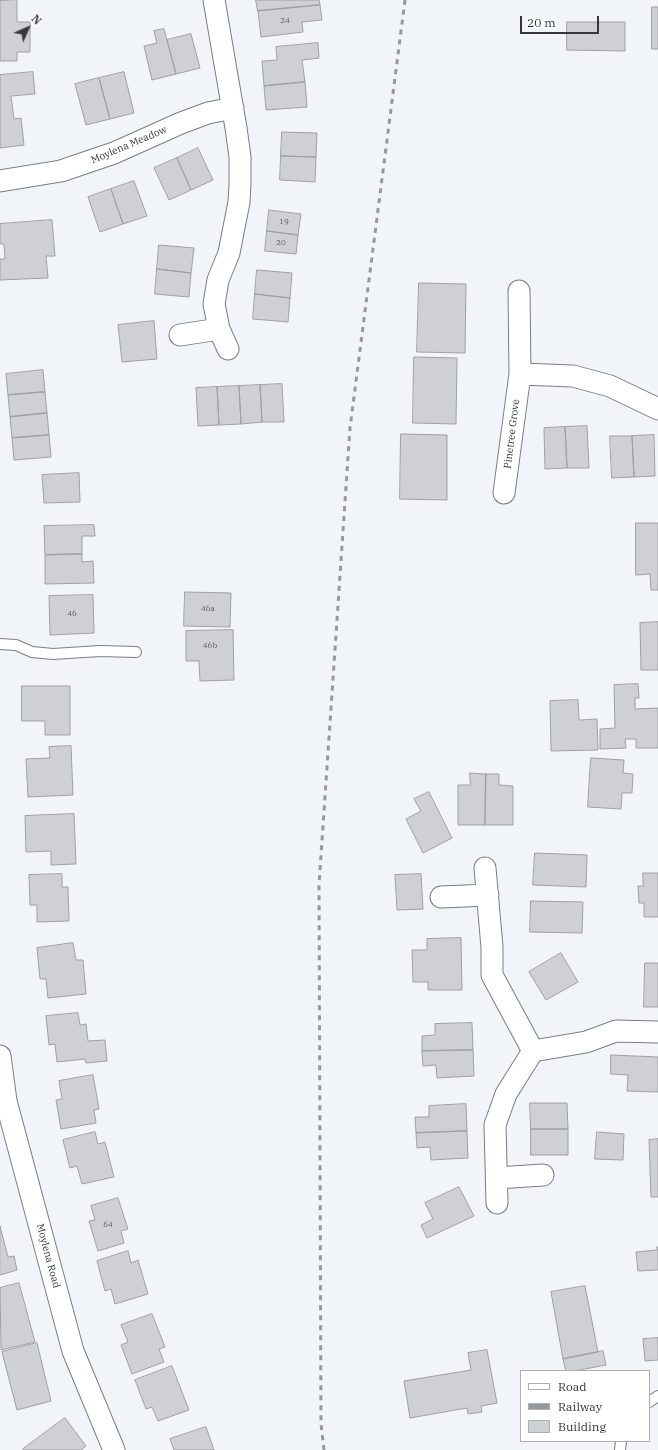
<!DOCTYPE html>
<html>
<head>
<meta charset="utf-8">
<style>
	body { margin:0 }
	#map { position:relative; width:658px; height:1450px; overflow:hidden; background:#f1f4f8; font-family:"IBM Plex Serif",serif }
	canvas { display:block }
	.legend { position:absolute; left:520px; top:1370px; width:130px; height:72px; box-sizing:border-box; background:#fff; border:1px solid #afafb0; margin:0; padding:5px 7px; list-style:none; font-size:12px; color:#363739 }
	.legend li { display:flex; align-items:center; gap:8px; height:20px }
	.legend b { width:20px; border:1px solid #afafb0 }
	.north { position:absolute; left:8px; top:8px; width:40px; height:40px; -webkit-text-stroke:3px #fff; paint-order:stroke; rotate:45deg; font-size:11px; font-weight:700; line-height:16px; text-align:center; color:#363739 }
	.north::after { content:''; display:block; margin:auto; width:14px; height:18px; background:#363739; clip-path:polygon(50% 0,100% 100%,50% 72%,0 100%) }
	.scale { position:absolute; left:520px; top:16px; width:79px; height:18px; box-sizing:border-box; border:2px solid #363739; border-top:0; padding-left:5px; font-size:12px; line-height:14px; white-space:nowrap; color:#363739; -webkit-text-stroke:3px #fff; paint-order:stroke }
</style>
</head>
<body>
<div id="map">
<canvas width="658" height="1450"></canvas>
<ul class="legend">
<li><b style="height:5px;background:#fff"></b>Road</li>
<li><b style="height:5px;background:#96989b"></b>Railway</li>
<li><b style="height:11px;background:#ced0d4"></b>Building</li>
</ul>
<div class="north">N</div>
<div class="scale">20 m</div>
</div>
<script>
const ctx = document.querySelector('canvas').getContext('2d');
ctx.lineJoin = 'round';
function fillPath(path, color) { ctx.fillStyle = color; ctx.fill(path, 'evenodd'); }
function strokePath(path, color, width, dash) { ctx.strokeStyle = color; ctx.lineWidth = width; ctx.lineCap = dash ? 'butt' : 'round'; ctx.setLineDash(dash || []); ctx.stroke(path); }
function drawText(font, color, halo, rows, align = 'center') {
  ctx.font = font + ' "IBM Plex Serif",serif'; ctx.lineWidth = 3; ctx.setLineDash([]); ctx.textBaseline = 'middle'; ctx.strokeStyle = halo; ctx.fillStyle = color; for (const [text, x, y, turn = 0] of rows) {
    ctx.save(); ctx.translate(x, y); ctx.rotate((+turn || 0) * Math.PI / 180); ctx.textAlign = isNaN(turn) ? turn : align; if (halo) ctx.strokeText(text, 0, 0); ctx.fillText(text, 0, 0); ctx.restore();
  }
}
const building = new Path2D(`
	M17 0V22H30V52H17V61H0V1Z
	M256 0H319L320 5 258 11Z
	M320 5 322 20 302 22 303 32 261 37 258 11Z
	M652 7H658V49H652Z
	M567 22H625V51L567 50Z
	M164 29 176 74 152 80 144 46 157 43 154 31Z
	M191 34 200 68 176 74 167 40Z
	M318 43 319 58 302 60 305 82 264 86 262 61 277 60 276 47Z
	M33 72 35 94 11 96 14 119 21 118 24 145 0 148V75Z
	M124 72 134 113 110 119 99 78Z
	M99 78 110 119 86 125 75 84Z
	M305 82 307 107 266 110 264 86Z
	M282 132 317 133 316 157 281 156Z
	M198 148 213 180 191 190 177 158Z
	M281 156 316 157 315 182 280 180Z
	M177 158 191 190 169 200 154 168Z
	M134 181 147 216 123 224 111 189Z
	M111 189 123 224 100 232 88 197Z
	M269 210 301 214 298 235 267 231Z
	M52 220 55 256H46L48 278 0 280V259H5L4 244H0V224Z
	M267 231 298 235 296 254 265 251Z
	M159 245 194 248 191 273 157 269Z
	M157 269 191 273 189 297 155 294Z
	M257 270 292 273 290 298 255 294Z
	M419 283 466 284 465 353 417 352Z
	M255 294 290 298 288 322 253 319Z
	M154 321 157 359 122 362 118 325Z
	M414 357 457 358 456 424 413 423Z
	M43 370 45 392 8 395 6 374Z
	M282 384 284 422H262L260 385Z
	M260 385 262 422 241 424 239 386Z
	M239 386 241 424 219 425 217 387Z
	M217 387 219 425 198 426 196 388Z
	M45 392 47 413 10 417 8 395Z
	M47 413 49 435 12 438 10 417Z
	M587 426 589 468H567L565 427Z
	M565 427 567 468 545 469 544 428Z
	M401 434 447 435V500L400 499Z
	M49 435 51 457 14 460 12 438Z
	M654 435 655 476 634 477 632 436Z
	M610 436H632L634 477 612 478Z
	M79 473 80 502 44 503 42 475Z
	M636 523H658V590H651L650 574 636 575Z
	M94 525 95 536H82V554L45 555 44 526Z
	M82 554V562L93 561 94 583 45 584V555Z
	M185 592 231 593 230 627 184 626Z
	M93 595 94 633 50 635 49 596Z
	M658 622V670H641L640 623Z
	M233 630 234 680 200 681 199 661H186V631Z
	M638 684 639 698H635V709L658 708V748H636V739H625L626 748 600 749V729L615 728 614 685Z
	M22 686H70V735H45V721H22Z
	M578 700 579 720 597 719 598 750 551 751 550 701Z
	M71 746 73 795 28 797 26 759 50 758 49 747Z
	M591 758 624 760 623 773 633 774 632 793H622L621 809 588 807Z
	M470 773 486 774 485 825H458V785H470Z
	M486 774H499V785L513 786V825H485Z
	M429 792 452 838 423 853 406 819 421 811 414 799Z
	M74 814 76 864 51 865V851L26 852 25 816Z
	M535 853 587 855 586 887 533 885Z
	M643 873H658V917H644V903H639L638 886H643Z
	M62 874V887H68L69 921 37 922V905H30L29 875Z
	M421 874 423 909 397 910 395 875Z
	M531 901 583 902 582 933 530 932Z
	M461 938 462 990H428V982H413L412 950H427V939Z
	M73 943 76 960H83L86 994 48 998 46 979H40L37 948Z
	M561 953 578 982 546 1000 529 972Z
	M645 963H658V1007H644Z
	M78 1013 80 1025 86 1024 88 1041 105 1040 107 1061 86 1063 85 1059 57 1062 55 1044 49 1045 46 1016Z
	M472 1023 473 1050 422 1051V1036L435 1035V1024Z
	M473 1050 474 1076 437 1078 436 1065 423 1066 422 1051Z
	M611 1055 658 1057V1092L627 1091 628 1075 611 1074Z
	M93 1075 99 1109 94 1110 96 1123 61 1129 56 1100 62 1099 59 1081Z
	M530 1103H567L568 1129H531Z
	M466 1104 467 1131 416 1133 415 1117H429V1106Z
	M531 1129H568V1155H531Z
	M467 1131 468 1158 431 1160 430 1147 417 1148 416 1133Z
	M95 1132 98 1144 105 1142 114 1177 82 1184 77 1166 70 1168 63 1140Z
	M597 1132 624 1134 623 1160 595 1159Z
	M658 1139V1197H651L649 1140Z
	M459 1187 474 1216 427 1238 421 1225 433 1219 425 1203Z
	M118 1198 128 1229 121 1231 124 1243 98 1251 89 1221 95 1220 91 1206Z
	M0 1226 8 1257 14 1256 17 1270 0 1275Z
	M657 1247H658V1270L638 1271 636 1252 657 1250Z
	M128 1251 131 1263 138 1260 148 1294 115 1304 111 1289 105 1291 97 1261Z
	M19 1283 35 1342 1 1350 0 1288Z
	M585 1286 598 1352 563 1359 551 1292Z
	M152 1314 165 1347 159 1349 164 1362 132 1374 121 1345 128 1342 121 1325Z
	M658 1338V1360L645 1361 643 1339Z
	M37 1343 51 1401 17 1410 2 1352Z
	M487 1350 497 1403 481 1406 482 1412 468 1414 467 1408 410 1418 404 1381 471 1370 468 1353Z
	M603 1351 606 1365 574 1371H566L563 1359Z
	M172 1366 189 1410 158 1421 152 1407 146 1409 135 1380Z
	M65 1418 86 1446 81 1450H23V1449Z
	M206 1427 214 1450H174L170 1439Z`);
const lane = new Path2D(`
	M0 644 16 645 32 652 53 654 100 651 136 652
	M649 1402 658 1396
	M620 1450 621 1441`);
const street = new Path2D(`
	M214 0 236 128 240 157V184L239 202 229 253 218 280 214 304 219 329 228 349
	M0 181 61 171 114 153 181 123 208 113 233 108
	M180 335 219 329
	M520 374 573 376 610 386 658 409
	M504 493 520 374 519 291
	M485 868 492 947V975L533 1051
	M441 897 488 895
	M0 1056 6 1101 73 1351 114 1450
	M497 1178 543 1175
	M497 1203 495 1125 506 1094 533 1051 586 1042 616 1031 658 1032`);
const rail = new Path2D(`
	M324 1450 321 1424 319 885 350 428 405 0`);
const numberNames = [
	["24",285,21],
	["19",284,222],
	["20",281,243],
	["46a",208,609],
	["46",72,614],
	["46b",210,646],
	["64",108,1225]
];
const streetNames = [
	["Moylena Meadow",129,145,-23],
	["Pinetree Grove",512,434,-83],
	["Moylena Road",48,1256,75]
];
fillPath(building, '#ced0d4');
strokePath(building, '#9ea0a4', 1);
strokePath(lane, '#7b7d81', 12);
strokePath(street, '#7b7d81', 23);
strokePath(lane, '#fff', 10);
strokePath(street, '#fff', 21);
strokePath(rail, '#96989b', 3, [5, 5]);
drawText('8px', '#5c5d60', null, numberNames);
drawText('10px', '#363739', '#fff', streetNames);
</script>
</body>
</html>
